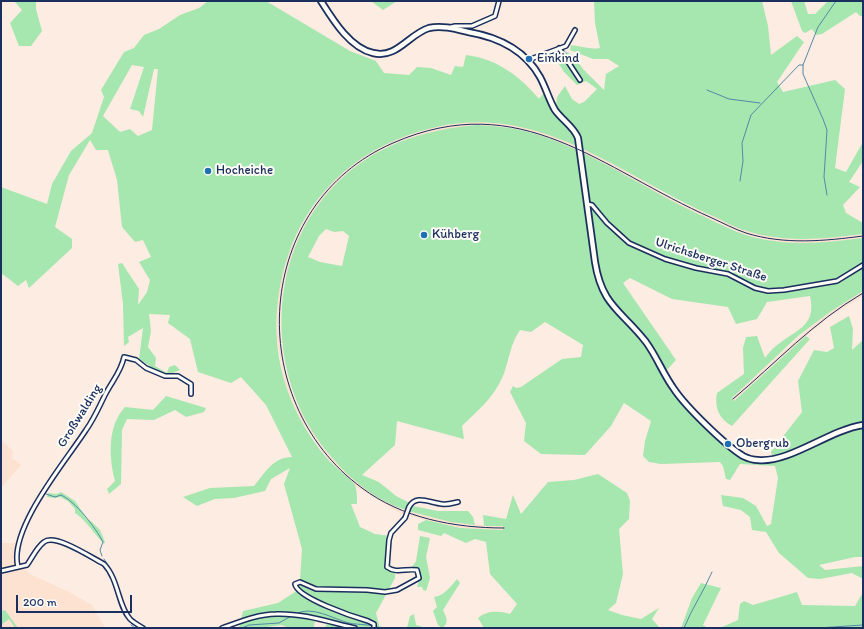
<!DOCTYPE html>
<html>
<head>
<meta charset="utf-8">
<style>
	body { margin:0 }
	#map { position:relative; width:864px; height:629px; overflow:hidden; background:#fdece1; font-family:Itim,sans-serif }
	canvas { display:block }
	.frame { position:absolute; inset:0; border:2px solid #1b2f5e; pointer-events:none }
	.scale { position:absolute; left:16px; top:595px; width:116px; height:18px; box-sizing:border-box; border:2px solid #1b2f5e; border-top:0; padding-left:5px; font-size:12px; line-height:14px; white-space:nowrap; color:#1b2f5e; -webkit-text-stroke:3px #fdfcf7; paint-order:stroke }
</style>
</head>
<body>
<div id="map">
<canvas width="864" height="629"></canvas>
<div class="frame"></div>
<div class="scale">200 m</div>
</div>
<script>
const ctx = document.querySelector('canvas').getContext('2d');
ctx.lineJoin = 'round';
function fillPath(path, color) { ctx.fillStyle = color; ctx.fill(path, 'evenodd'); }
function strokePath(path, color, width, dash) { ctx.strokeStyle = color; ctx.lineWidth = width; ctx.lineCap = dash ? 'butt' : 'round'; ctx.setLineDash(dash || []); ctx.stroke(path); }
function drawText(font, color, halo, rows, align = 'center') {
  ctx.font = font + ' Itim,sans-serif'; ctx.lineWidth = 4; ctx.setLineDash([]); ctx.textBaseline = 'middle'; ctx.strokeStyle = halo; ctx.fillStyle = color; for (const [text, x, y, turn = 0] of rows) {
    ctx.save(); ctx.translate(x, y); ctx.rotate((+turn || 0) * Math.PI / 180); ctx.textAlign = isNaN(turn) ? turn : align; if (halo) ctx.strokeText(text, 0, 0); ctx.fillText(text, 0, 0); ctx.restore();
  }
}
const built = new Path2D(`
	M477 121 524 126 560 138 604 159 678 201 747 231 780 238 802 239 832 238 863 234V238L832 242 802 243 779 242 746 235 676 204 603 163 559 142 523 130 500 126 477 125 436 131 396 143 367 158 352 169 328 193 316 208 298 241 284 283 280 318 281 339 285 369 295 399 309 425 329 455 351 477 376 495 401 509 419 514 461 524 504 526V530L460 528 418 518 400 513 358 488 326 457 299 417 285 384 277 340V304L280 282 288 255 303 222 325 190 349 166 365 155 394 140 435 127Z
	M863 291V296L832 315 801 340 734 401 732 398 799 337 830 312Z
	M1 440 13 451 12 459 16 460 21 465 1 488Z
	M1 543H17L13 560 30 574 71 593 92 605 105 628H1Z`);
const green = new Path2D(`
	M14 1H36V9L42 31 31 46H19L10 23 22 10Z
	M208 1H266L350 51 376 61 384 73 409 75 417 67 431 68 451 75 455 66 463 67 466 55C497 59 520 76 539 99L546 90 556 107 557 97 565 86 572 99 579 104 584 102 597 89 586 81 577 85 564 72 553 55 560 49 573 55 583 69 604 90 606 74 619 66 608 59H593L570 50 571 45C581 46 590 50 600 48L595 23 594 1H762L768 26 771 55 797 36 804 42 777 82 783 92 835 80 845 89 835 168 846 172 863 142V161L849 182 860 187 843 205 846 213 863 223V234C825 239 784 243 747 231 735 228 724 221 713 216 615 173 534 96 421 131 387 141 358 157 333 182 292 223 273 283 277 341 280 383 298 423 325 456 332 465 350 478 355 485 357 490 357 499 357 504H351L360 527 375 534 390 536 387 567 395 572V578L376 613 379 625 382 628H325L327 622 315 619 314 628H289L281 625 260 628H239L243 611 278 603 298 590 295 583 300 581 302 549 284 484 290 468 271 479 265 491 234 498 215 499 197 506 183 497 210 488 254 486C265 473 273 457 292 457L266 405 241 377 231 383 198 372 190 339 168 323 170 315 149 314 151 331 148 347 156 358 155 366 167 373 169 367 175 365 180 370 168 375 149 368 150 366 139 359 143 328 128 337 129 342 124 346 123 304 118 264 122 263 139 289 138 305 147 292 150 280 139 262 151 257 143 240 135 242 122 227 117 180 108 150H96L90 140 69 175 55 227 72 239V248L29 288 26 280 18 286 1 273V187L47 204 52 184 71 151 92 133 104 97 101 90 124 52 134 48 144 35 159 29 180 15 199 8ZM132 65 144 67 130 109 139 111 143 117 154 69H158L152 130 138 136 130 129 120 132 103 116Z
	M371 1H397L383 10Z
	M791 1H804L808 14H815L828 1H863V16H860L856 12 822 34 816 35 812 29 805 33 802 31Z
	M477 125C493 126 509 127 525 131 590 148 646 191 707 218 720 224 733 231 746 235 784 247 824 243 863 238V291L830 312 798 336 732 398 734 401 806 336 810 339 732 426C719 419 714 407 717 393L744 374 743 348 746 337 757 336 765 358C768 354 772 349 776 346 795 330 817 327 810 296L767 302 757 319 736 324 728 307 672 299 630 278 623 283 676 360 664 373 669 381 702 419 744 457 773 459 771 452 802 412 798 381 814 350 827 352 834 348 830 327 849 316 853 329 852 350 863 340V557H855L819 565 825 570 863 566V579L852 573 820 579 808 578 779 553 766 532 752 530 750 517 741 510 723 506 721 495 743 498 756 506 767 526 771 524 778 478 775 466 740 464 730 480 726 479 723 466 720 462 661 464 649 462 643 456 645 441 651 421 624 403 611 426 585 455 541 454 524 441 526 423 510 392 513 386 516 388 521 387 562 359 581 357 583 345 545 322 531 332 520 330C510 344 509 361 503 376 492 400 480 408 462 426L464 439 397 421 395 445 362 475 379 482 396 496 410 503 406 510C368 498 336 467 314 434 257 345 275 217 368 158 400 138 439 128 477 125ZM326 229 334 232 343 231 349 236 342 266 320 262 308 257 319 236Z
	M166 396 206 408 204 412 186 417 175 410 154 420 127 419 122 430 121 484 109 494 107 489 115 481C109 458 107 426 125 407L153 410Z
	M598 474 627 493 630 501 629 519 619 529 623 574 616 603 608 610 622 615 641 619 659 608 652 619 659 627 662 628H484L478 618C487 610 499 611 510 614L517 604 490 574 486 542 475 539 466 543 444 533 441 536 418 530V524L426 520 460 528 503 530V526H484L483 515 506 519 513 495 521 514 548 482 574 480Z
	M61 492 75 501 88 520 91 521 100 530 105 542 104 544C94 534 87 521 75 513V509L68 501 60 497 55 498 47 497 48 493 57 494Z
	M413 506 438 511H468L473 517 475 525 451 522 408 511 409 508Z
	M420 536 430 538 426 557 430 578 426 591 423 590 422 587H417L420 577 417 568 412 567 416 561Z
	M457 579 460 583 443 610C446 617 450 623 442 628L438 625 433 611 437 607 434 597C444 596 451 586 457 579Z
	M701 583 721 588 703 625 708 628H681L692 598Z
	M797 592 802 605 855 606 862 594 863 628H720L738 620 740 604 744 601 753 605Z
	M5 610 18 628H15L9 619 1 625 2 611Z
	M414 614 416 625 426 628H407L410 616Z`);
const stream = new Path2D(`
	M707 90 729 99 760 103
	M740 181 743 161 742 143 751 115 799 65H803
	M827 195 824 177 827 130 823 119 803 74V65L818 27 836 1
	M46 494 55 497 61 495C76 502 95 527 103 542L100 550 102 556
	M104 559 109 567
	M111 578 121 608
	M296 614C312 605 333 619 349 623 357 625 374 624 380 628
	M131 625 135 628
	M242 628 249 625 279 623 293 615
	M684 628C692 608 704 591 712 572
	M818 628 863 625`);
const street = new Path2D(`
	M451 27 455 26H472L495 16 499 1
	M559 48 580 80
	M528 60 566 46 575 30
	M587 204 592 205 607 223 629 243 665 259 696 268 728 274 755 288 768 291 784 290 837 281 863 265
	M409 507C416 494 430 503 442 504 447 505 453 503 458 502
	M18 567C8 529 66 461 86 430 94 419 99 407 105 395 112 381 121 372 124 357L136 360 146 368 165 376H178L191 384V394
	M1 571 27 565C32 558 37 547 44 542 55 533 92 558 104 564 119 580 118 606 130 619 133 622 138 625 143 628
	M222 628C239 622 258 614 276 614 303 613 329 622 355 628
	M374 628V624L368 621C354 617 297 598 295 584L300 582 316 589 367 590 385 592 397 590 419 578 417 570C407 568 396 574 387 567L389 540 391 533 405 518`);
const secondary = new Path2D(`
	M321 1C333 20 350 48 373 53 397 59 409 34 429 28 442 25 456 29 468 32 498 37 525 50 540 77 546 88 549 100 555 110 562 120 574 127 578 138L595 262C602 306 621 310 646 342 657 357 663 374 674 389 686 407 725 445 743 456 747 458 753 460 758 460 790 463 829 430 863 425`);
const rail = new Path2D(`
	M733 399C777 362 812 323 863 293
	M504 528C454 528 402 518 362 488 242 400 253 204 393 143 521 87 601 169 712 218 723 223 734 229 746 233 784 245 825 241 863 236`);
const streetBridge = new Path2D(`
	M405 518 409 507`);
const markers = [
	[529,59,4,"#1f6fb2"],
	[208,171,4,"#1f6fb2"],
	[424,235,4,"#1f6fb2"],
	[728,444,4,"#1f6fb2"]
];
const poiNames = [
	["Einkind",537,59],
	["Hocheiche",216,171],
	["Kühberg",432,235],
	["Obergrub",736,444]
];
const streetNames = [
	["Ulrichsberger Straße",711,260,18],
	["Großwalding",80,416,-58]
];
fillPath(built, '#fde1d1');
fillPath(green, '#a6e6af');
strokePath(stream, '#538aa7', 1);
strokePath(street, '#1b2f5e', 6);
strokePath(secondary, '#1b2f5e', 8);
strokePath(street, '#fdfcf7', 3);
strokePath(secondary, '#fdfcf7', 4.5);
strokePath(rail, '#1b2f5e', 1);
strokePath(streetBridge, '#1b2f5e', 6, []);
strokePath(streetBridge, '#fdfcf7', 3);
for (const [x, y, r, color] of markers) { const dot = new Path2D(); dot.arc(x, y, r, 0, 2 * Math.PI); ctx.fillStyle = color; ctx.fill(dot); strokePath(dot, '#fdfcf7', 1.5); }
drawText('13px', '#1b2f5e', '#fdfcf7', poiNames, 'left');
drawText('13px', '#1b2f5e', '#fdfcf7', streetNames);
</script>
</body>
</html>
